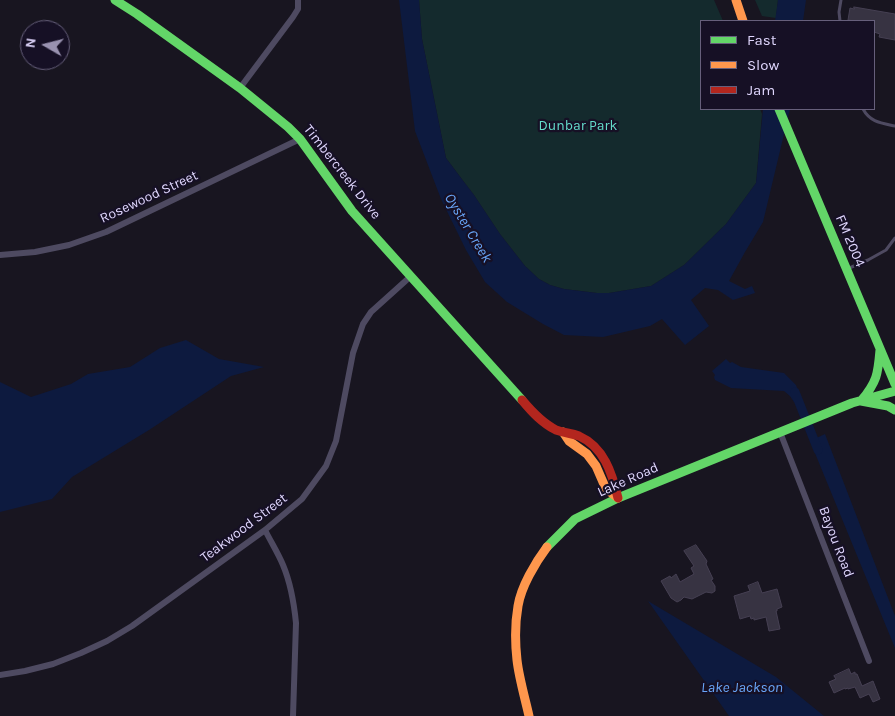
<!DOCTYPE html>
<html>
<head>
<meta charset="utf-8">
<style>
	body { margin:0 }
	#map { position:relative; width:895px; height:716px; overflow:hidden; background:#181520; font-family:Karla,sans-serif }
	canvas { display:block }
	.legend { position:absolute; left:700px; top:20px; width:175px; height:90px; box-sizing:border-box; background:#161025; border:1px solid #665f7b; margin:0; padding:6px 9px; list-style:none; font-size:15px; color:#dfd6fd }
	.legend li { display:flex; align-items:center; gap:10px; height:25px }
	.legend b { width:25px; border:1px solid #665f7b }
	.north { position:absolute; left:20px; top:20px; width:50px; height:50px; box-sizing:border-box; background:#161025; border:1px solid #665f7b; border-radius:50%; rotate:278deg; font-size:14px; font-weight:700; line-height:20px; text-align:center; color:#dfd6fd }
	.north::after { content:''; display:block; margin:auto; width:18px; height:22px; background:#9992b0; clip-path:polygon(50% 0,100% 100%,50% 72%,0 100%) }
</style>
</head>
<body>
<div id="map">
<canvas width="895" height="716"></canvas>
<ul class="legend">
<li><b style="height:6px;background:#63d668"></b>Fast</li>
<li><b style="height:6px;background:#ff974d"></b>Slow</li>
<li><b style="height:6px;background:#b3261e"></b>Jam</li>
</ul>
<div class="north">N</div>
</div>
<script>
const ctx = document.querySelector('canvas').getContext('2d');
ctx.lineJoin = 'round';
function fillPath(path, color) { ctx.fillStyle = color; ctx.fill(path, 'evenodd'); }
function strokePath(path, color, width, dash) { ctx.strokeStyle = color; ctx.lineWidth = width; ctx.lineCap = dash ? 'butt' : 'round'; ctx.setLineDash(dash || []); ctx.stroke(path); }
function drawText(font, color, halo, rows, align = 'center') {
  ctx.font = font + ' Karla,sans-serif'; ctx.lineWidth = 4.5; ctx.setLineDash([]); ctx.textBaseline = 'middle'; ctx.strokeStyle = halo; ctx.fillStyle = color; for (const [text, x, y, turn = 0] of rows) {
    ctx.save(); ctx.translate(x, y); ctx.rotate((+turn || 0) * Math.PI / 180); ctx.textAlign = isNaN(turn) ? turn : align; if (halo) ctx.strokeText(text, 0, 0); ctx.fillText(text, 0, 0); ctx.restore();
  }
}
const green = new Path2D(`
	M419 0H714L723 21H701V109H760L762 114 756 183 726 224 684 265 651 286 609 293H597L564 289 550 285 539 279 525 266 500 234 474 195 461 178 446 158 422 39Z
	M755 0H778L776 18 762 16Z`);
const water = new Path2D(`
	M399 0H419L422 39 446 158 461 178 474 195 500 234 525 266 539 279 550 285 564 289 597 293H609L651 286 684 265 726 224 756 183 763 109H790L763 222 745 252 729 281 745 289 752 286 755 293 733 300 718 290 705 288 691 300 709 326 685 345 662 319 650 326 603 337 564 335 543 324 507 302 485 282 466 250 441 199 415 131Z
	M778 0H806L803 21H775Z
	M186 340 219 359 264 367 231 376 149 430 72 477 52 499 0 512V382L31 397 71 384 88 374 130 367 160 348Z
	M726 359 730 363 732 362 741 367 784 373 796 385 801 399 799 403 794 402 790 396 784 391 731 388 715 380 714 377 715 375 712 371Z
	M825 434 895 616V648L810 441Z
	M648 601 776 677 824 716H729Z`);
const canal = new Path2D(`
	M795 392 818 450`);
const building = new Path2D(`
	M854 7 895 14V40L879 37 880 34 874 32V21H854L848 20 850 8 854 9Z
	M696 545 707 561 706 564 713 579 711 580 715 586V591L712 593 706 592 692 599 684 597 681 600 677 602 671 598 661 581 670 576 671 578 676 574 680 582 694 574 691 568 694 566 684 551Z
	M758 582 762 593 777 589 782 607 777 609V611H776L780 629 769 631 766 617 754 620V618L751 619 750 616 740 619 734 596 750 591 748 586Z
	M849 669 851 674 855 672V674H857L862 686 873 681 880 699 873 702 869 694 860 698 855 687 848 689V688L845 689V688L834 693 829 682 836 679 834 676Z`);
const lane = new Path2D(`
	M840 21 839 12 841 0
	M863 109C870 122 881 123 895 126
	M847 269 868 260 886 250 895 238`);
const street = new Path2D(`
	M240 88 293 17 298 9V0
	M0 255 35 252 69 245 106 232 300 139
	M780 432 869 661
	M265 530C271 542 278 553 283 565 291 584 294 603 296 623L293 716
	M0 675 25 671 53 664 81 653 107 641 132 626 265 530 302 499 326 466 336 441 353 353 363 324 371 312 411 276`);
const fast = new Path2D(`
	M115 0 137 14 240 88 288 127 300 139 352 211 522 400
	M779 109 895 384
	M861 401C877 382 878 374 880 350
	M861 401 888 406 895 410
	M547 547 575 519 618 498 852 403 895 391`);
const slow = new Path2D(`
	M736 0 743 21
	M563 432 569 441 587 454 596 466 606 489 618 498
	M529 716C525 698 519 678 517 660 515 642 515 623 518 606 521 587 535 563 547 547`);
const jam = new Path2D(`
	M522 400C532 412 542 423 556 430 564 433 571 433 579 436 604 447 612 473 618 498`);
const parkNames = [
	["Dunbar Park",578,126]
];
const streetNames = [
	["Timbercreek Drive",342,172,52],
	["Rosewood Street",149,197,-25],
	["FM 2004",850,241,67],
	["Lake Road",628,480,-24],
	["Teakwood Street",244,528,-37],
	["Bayou Road",836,542,69]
];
const waterNames = [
	["Oyster Creek",468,228,59],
	["Lake Jackson",742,688]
];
fillPath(green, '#142a2d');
fillPath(water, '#0d1a3f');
strokePath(canal, '#0d1a3f', 9);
fillPath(building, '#373342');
strokePath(building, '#464053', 1);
strokePath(lane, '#4e4a61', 3);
strokePath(street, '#4e4a61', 6);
strokePath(fast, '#63d668', 9);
strokePath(slow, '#ff974d', 9);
strokePath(jam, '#b3261e', 9);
drawText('14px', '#64dbca', '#161025', parkNames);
drawText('14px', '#dfd6fd', '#161025', streetNames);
drawText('italic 15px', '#69a6f9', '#161025', waterNames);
</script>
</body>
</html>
